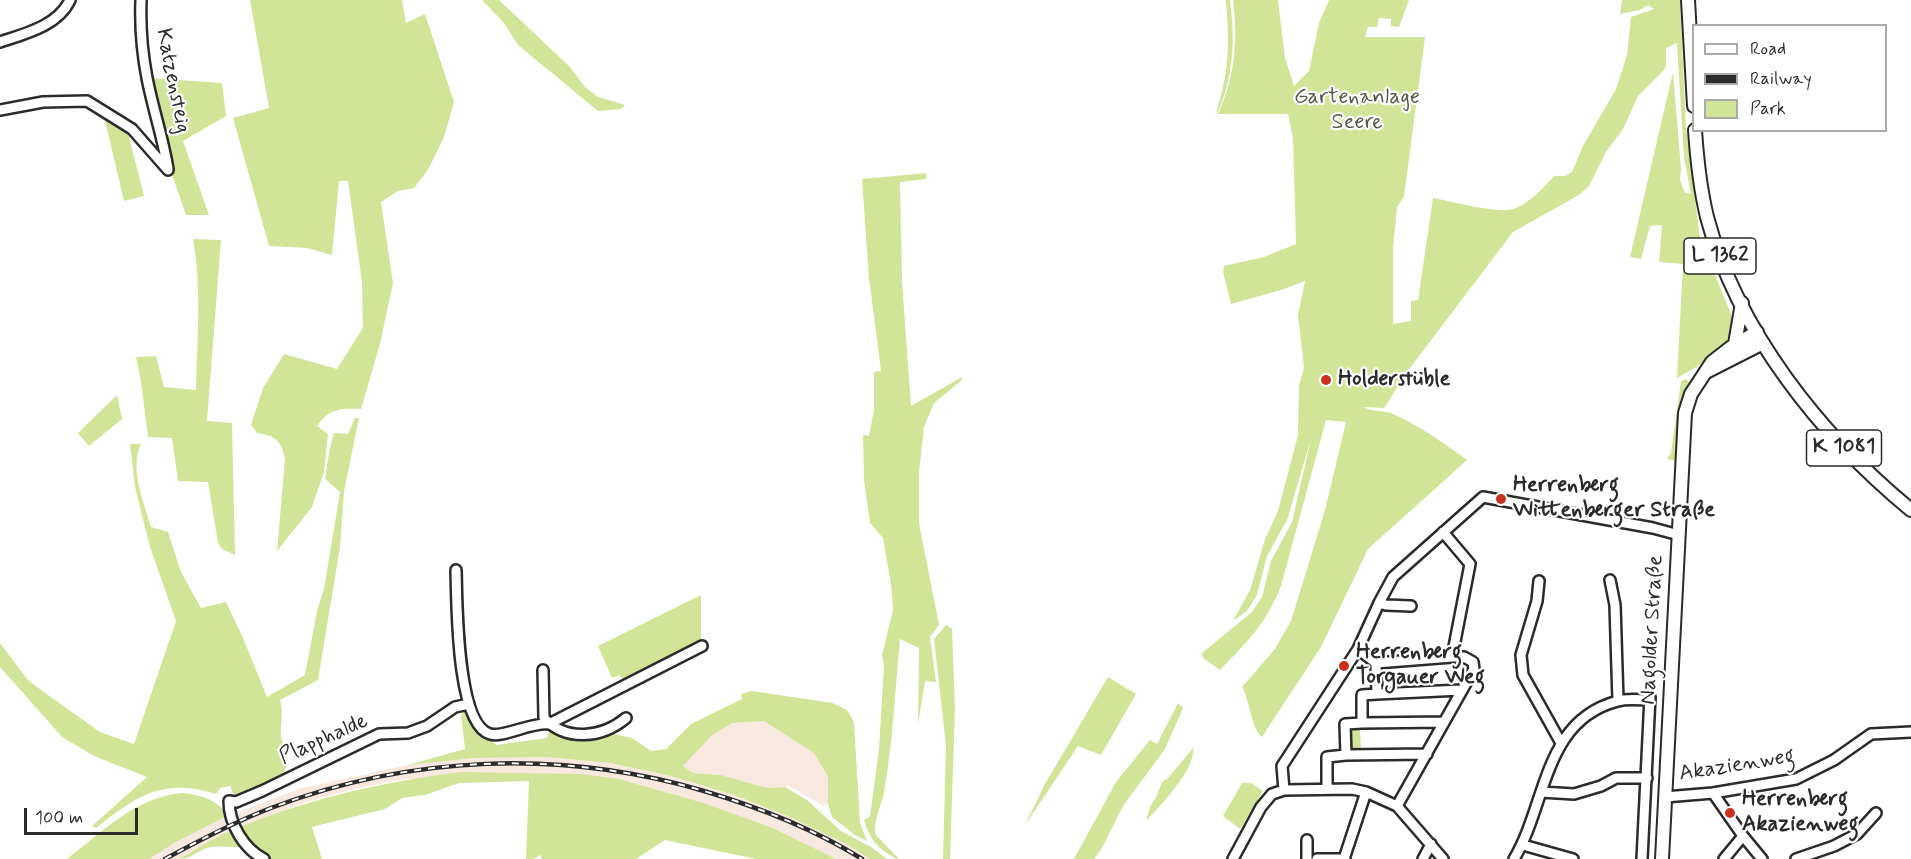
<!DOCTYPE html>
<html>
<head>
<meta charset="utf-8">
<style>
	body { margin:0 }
	#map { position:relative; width:1911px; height:859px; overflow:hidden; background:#fff; font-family:Mynerve,sans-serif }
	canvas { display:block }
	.legend { position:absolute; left:1692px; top:24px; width:195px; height:108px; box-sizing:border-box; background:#fff; border:2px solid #aaa; margin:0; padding:8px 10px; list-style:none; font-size:18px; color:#2b2b2b }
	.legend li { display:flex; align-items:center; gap:12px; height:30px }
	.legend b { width:30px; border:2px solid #aaa }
	.scale { position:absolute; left:24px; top:808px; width:114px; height:27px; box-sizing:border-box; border:3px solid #2b2b2b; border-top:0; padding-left:8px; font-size:18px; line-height:21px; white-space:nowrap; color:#2b2b2b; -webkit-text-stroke:4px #fff; paint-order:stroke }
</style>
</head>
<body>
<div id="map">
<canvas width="1911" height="859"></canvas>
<ul class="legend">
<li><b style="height:8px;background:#fff"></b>Road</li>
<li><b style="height:8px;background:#2b2b2b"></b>Railway</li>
<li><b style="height:16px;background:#d2e498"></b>Park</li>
</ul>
<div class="scale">100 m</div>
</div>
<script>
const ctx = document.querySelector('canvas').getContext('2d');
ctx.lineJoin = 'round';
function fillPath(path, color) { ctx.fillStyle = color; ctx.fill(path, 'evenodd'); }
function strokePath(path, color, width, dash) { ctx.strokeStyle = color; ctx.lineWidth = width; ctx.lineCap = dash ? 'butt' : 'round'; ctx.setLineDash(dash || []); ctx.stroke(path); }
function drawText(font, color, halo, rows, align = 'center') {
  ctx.font = font + ' Mynerve,sans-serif'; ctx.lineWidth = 4.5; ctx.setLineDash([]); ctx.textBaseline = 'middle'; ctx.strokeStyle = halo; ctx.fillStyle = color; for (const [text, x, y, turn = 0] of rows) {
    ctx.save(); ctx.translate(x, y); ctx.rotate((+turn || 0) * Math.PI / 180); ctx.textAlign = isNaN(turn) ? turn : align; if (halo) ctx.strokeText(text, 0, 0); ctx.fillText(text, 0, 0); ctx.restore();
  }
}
const built = new Path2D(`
	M764 721 814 753 828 777V804L823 806 788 785 785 787 767 788 721 775 693 773 683 766 712 734 732 723Z
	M545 757 610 763 671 776 734 795 792 818 848 845 870 859H836L773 828 704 803 619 779H404L350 790 304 803 230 831 179 859H149L176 842 227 816 302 788 408 765 475 758Z`);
const green = new Path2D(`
	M250 0H402L406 23 425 14 454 102 444 137 428 170 414 188 398 191 381 202 393 283 380 344 361 409C341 408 329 408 317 426L328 434 324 472 312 507 277 551 285 459C281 440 276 436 257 433L251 425 263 388 284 354 337 369 363 328 362 282 348 181H339L332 255 307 248 269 246 233 118 269 108Z
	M482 0H499L570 67 585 87 598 97 625 105 621 109 598 111 518 45 504 23Z
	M1226 0H1230C1235 39 1234 75 1218 112L1216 113C1230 69 1229 45 1226 0Z
	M1233 0H1278L1285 58 1294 86 1309 71 1319 23 1329 0H1409L1399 27 1391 26V19L1379 18 1377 27H1368L1365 37H1425L1404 197 1397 207 1393 249V324L1411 321V301L1418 300 1433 198C1451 201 1497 214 1513 209 1528 204 1544 188 1554 176H1565L1572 172 1583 146 1616 89 1627 55 1631 17 1654 9 1648 5 1640 10 1620 14 1622 0H1680L1686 128 1700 238 1735 324 1730 340 1698 366 1677 378 1683 264 1659 262 1662 225 1650 226 1641 259 1630 257 1673 72 1681 169 1680 180 1685 193 1691 194 1684 158 1677 43 1666 48V65L1664 70 1638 96 1623 129 1606 152 1589 186 1579 195 1513 232 1407 372 1384 408 1364 407C1371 412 1382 410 1391 413 1419 425 1442 442 1467 460L1368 549 1321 647 1262 737C1251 728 1250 701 1242 687L1275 649 1291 621 1325 510 1346 422 1326 420 1281 586C1266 624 1248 641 1220 670L1203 658 1202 653 1252 612 1262 597 1271 561 1292 522 1311 439 1287 520 1267 556 1257 595 1247 611 1233 621 1250 590 1265 539 1278 511 1298 435 1299 385 1304 368 1298 315 1305 281 1281 290 1231 304 1223 272 1224 266 1264 257 1296 244 1293 139 1288 114H1218C1235 77 1238 40 1233 0Z
	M149 78 222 83 226 116 183 141 209 215H186L170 169Z
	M103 112 128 133 144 196 124 201Z
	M926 173V179L900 182 902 281 911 406 962 377V380L934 403 924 427 919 473V523L939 625 930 637 936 682 925 681 918 724 919 648 900 639C895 690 893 742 884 793 881 806 874 819 875 834L899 859H896C877 847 871 842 864 820L870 816 879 749 884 666 882 655 893 610 891 584 883 538 870 523 864 480 863 435 869 436 874 410V372L881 371 869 278 862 179Z
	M193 239 221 240 207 421 232 423 235 555 222 549 218 543 208 482 178 481 172 438 148 437 141 382 136 357 156 356 164 387 196 390C197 339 202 290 193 239Z
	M1686 379 1689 382 1681 404 1677 461 1667 459 1671 453 1681 381Z
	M117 395 122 419 89 446 78 433Z
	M355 418H359L344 492 340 547 318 680 280 700C284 712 280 724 281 737 282 743 286 748 287 755 292 782 253 790 234 796L230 786 220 788 216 794C163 777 136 796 96 828L92 826 147 777 94 756 62 737 0 667V643L28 680 48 695 100 732 134 744 176 621 150 547 135 487 130 444H141C129 469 144 502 151 527L168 532 181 572 201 608 226 602 243 638 267 697 305 675 317 611 324 589 340 492 325 479 330 447 334 433 348 434Z
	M701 595V644L625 682 619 675 612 678 598 646Z
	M946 625 952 629 955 708 950 859H943L946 746 934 639Z
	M1108 677 1136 694 1101 755 1078 746 1025 825 1045 784Z
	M752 691 833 703 847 710 854 722 860 823 867 841 855 835 832 817 828 804V777L814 753 764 721 732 723 712 735 683 766 693 773 721 775 767 788 785 787 807 800 841 831 871 847 887 859H870L848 845 792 818 734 795 671 776 610 763 545 757 475 758 408 765 465 749 461 714 465 711 477 731 488 737 496 745 547 738 550 729 560 735 590 737 613 734 632 738 651 751 666 749 691 724 742 699 741 694Z
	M1178 703 1183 708 1165 749 1123 806 1101 850 1094 859H1074L1116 782 1150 740 1157 744Z
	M1360 727 1361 753H1350L1349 728Z
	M1193 748C1196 769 1160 806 1146 821L1150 807 1157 795 1162 782 1168 778Z
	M461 772 580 774 619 779 704 803 773 828 836 859H756L665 840 636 859H542L541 855 533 859H526L529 781 459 783 425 795 402 798 385 809 312 827 322 859H271L249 844C238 850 224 845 211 847 198 849 193 859 179 859 196 850 213 838 231 831 305 799 381 782 461 772Z
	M1242 783H1251L1263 791 1240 829 1223 816Z
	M183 793C200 795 220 800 227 816L176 842 149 859H67C102 832 137 796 183 793Z`);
const minor = new Path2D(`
	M141 0C140 26 142 52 147 78 153 109 163 138 168 169
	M0 42C24 34 58 26 70 0
	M0 110 43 102 87 101 132 129 168 170
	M1443 532 1470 564 1452 657
	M456 570C457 601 456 724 490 734 503 738 531 722 549 724L702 646
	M1610 580 1615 605 1618 701
	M1539 581 1537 601 1521 655 1523 675 1561 743
	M1379 603 1386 605 1411 606
	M1358 649 1376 663 1452 657H1464L1473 662 1474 669 1397 806
	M543 670 544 718C566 742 602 738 626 718
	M1377 694 1461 690
	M1362 723 1444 722
	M1346 755 1427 754
	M1327 789V757L1346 755 1345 724 1362 723V695L1377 694 1376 663
	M1284 790 1282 766 1358 649 1379 603 1393 577 1483 497 1653 528 1679 535
	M1541 792 1574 794 1601 786 1616 778H1647
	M1713 793 1743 836 1762 859
	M1665 797 1713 793 1796 779 1834 760 1871 734 1911 732
	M1307 840V859
	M1523 845 1573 859
	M264 859C244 849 229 824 229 801L236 802 262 791 379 734 408 733 427 726 455 707 469 704
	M1233 859 1261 807 1272 794 1284 790 1352 789 1366 792 1397 806 1443 859
	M1317 859H1345
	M1344 859 1366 792
	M1423 859 1431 844
	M1514 859C1547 804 1543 720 1618 701 1627 698 1640 700 1650 700
	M1642 859 1650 697
	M1724 859 1743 836
	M1796 859 1834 846 1857 834 1876 813`);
const major = new Path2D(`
	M1688 0 1694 106
	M1695 130C1697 160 1700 188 1707 217 1737 331 1821 436 1911 510
	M1735 344 1742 303
	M1706 372 1763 343
	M1662 859 1685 413 1691 394 1712 362 1730 348 1757 332`);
const rail = new Path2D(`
	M165 859C200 840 234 822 271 808 410 755 561 749 704 791 758 807 814 829 862 859`);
const markers = [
	[1326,380,6,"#c8321e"],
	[1501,499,6,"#c8321e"],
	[1344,666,6,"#c8321e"],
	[1730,813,6,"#c8321e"]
];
const shields = [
	[1720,256,72],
	[1844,448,75]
];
const shieldNames = [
	["L 1362",1720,256],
	["K 1081",1844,448]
];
const streetNames = [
	["Katzensteig",172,81,79],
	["Nagolder Straße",1653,630,-87],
	["Plapphalde",324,740,-24],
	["Akazienweg",1737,766,-9]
];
const parkNames = [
	["Gartenanlage",1357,98],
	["Seere",1357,123]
];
const poiNames = [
	["Holderstüble",1338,380],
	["Herrenberg",1513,486],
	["Wittenberger Straße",1513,511],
	["Herrenberg",1356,653],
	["Torgauer Weg",1356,678],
	["Herrenberg",1742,800],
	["Akazienweg",1742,825]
];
fillPath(built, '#f7e8e0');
fillPath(green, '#d2e498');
strokePath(minor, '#2b2b2b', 14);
strokePath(major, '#2b2b2b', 16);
strokePath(minor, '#fff', 9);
strokePath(major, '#fff', 12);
strokePath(rail, '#2b2b2b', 4.5);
strokePath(rail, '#fff', 2, [7]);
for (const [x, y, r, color] of markers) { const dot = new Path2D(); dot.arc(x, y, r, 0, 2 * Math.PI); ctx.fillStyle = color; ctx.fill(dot); strokePath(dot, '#fff', 2); }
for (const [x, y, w] of shields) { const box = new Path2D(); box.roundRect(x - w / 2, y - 18, w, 36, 4.5); ctx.fillStyle = '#fff'; ctx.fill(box); strokePath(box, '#2b2b2b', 1.5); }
drawText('bold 21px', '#2b2b2b', null, shieldNames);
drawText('22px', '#2b2b2b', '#fff', streetNames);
drawText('22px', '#555946', '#fff', parkNames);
drawText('bold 22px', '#2b2b2b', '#fff', poiNames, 'left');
</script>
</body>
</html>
